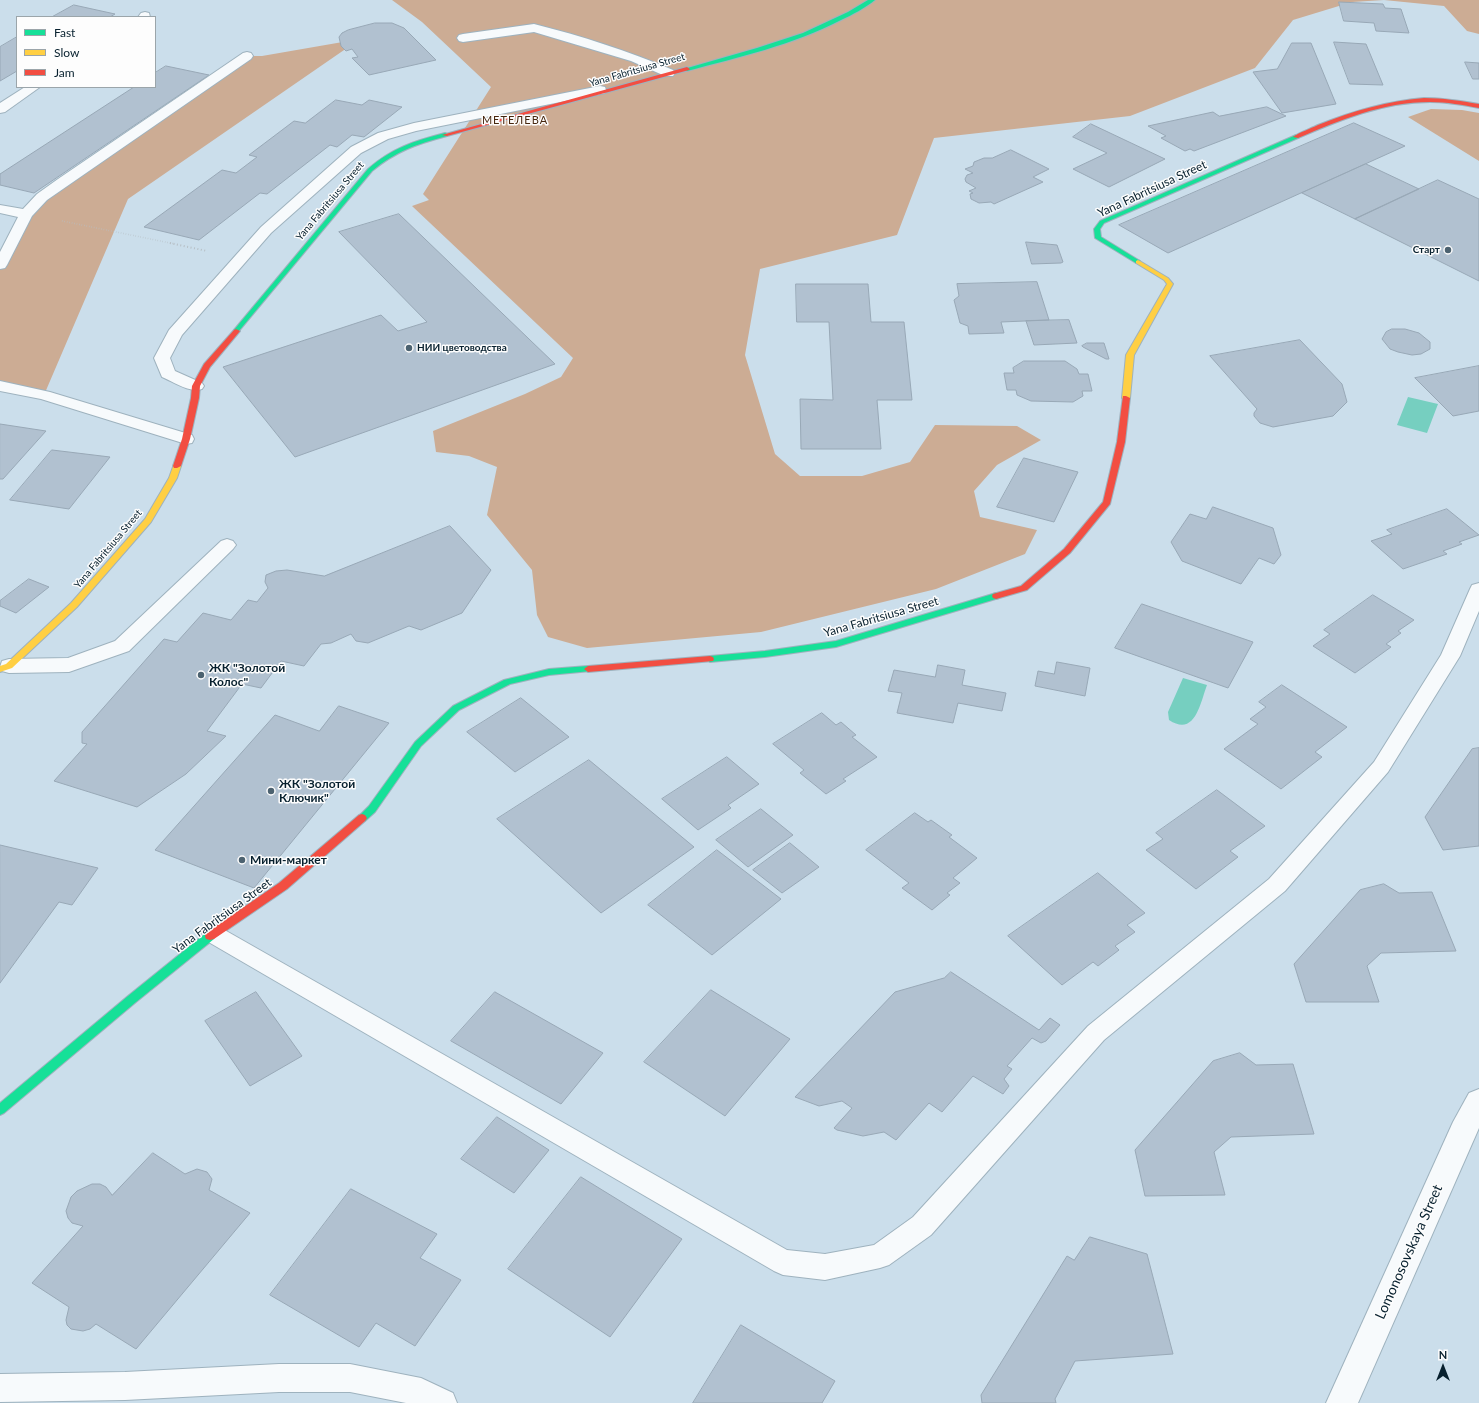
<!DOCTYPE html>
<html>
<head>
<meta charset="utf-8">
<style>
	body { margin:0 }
	#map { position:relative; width:1479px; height:1403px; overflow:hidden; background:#cbdeeb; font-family:Lato,sans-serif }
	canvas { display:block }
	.legend { position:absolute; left:16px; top:16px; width:140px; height:72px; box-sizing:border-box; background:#fdfdfd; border:1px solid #9ba5aa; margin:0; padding:5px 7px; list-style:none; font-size:12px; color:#07202e }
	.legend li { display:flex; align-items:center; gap:8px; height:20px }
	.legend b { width:20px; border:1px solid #9ba5aa }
	.north { position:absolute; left:1423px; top:1347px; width:40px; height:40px; -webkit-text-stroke:3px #fdfdfd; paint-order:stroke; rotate:0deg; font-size:11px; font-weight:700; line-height:16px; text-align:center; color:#07202e }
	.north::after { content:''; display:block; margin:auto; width:14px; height:18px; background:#07202e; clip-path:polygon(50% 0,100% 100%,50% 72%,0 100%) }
</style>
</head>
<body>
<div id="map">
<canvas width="1479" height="1403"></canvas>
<ul class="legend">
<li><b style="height:5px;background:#16e098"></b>Fast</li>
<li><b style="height:5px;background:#ffcf43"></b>Slow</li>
<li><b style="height:5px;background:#f24e42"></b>Jam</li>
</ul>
<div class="north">N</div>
</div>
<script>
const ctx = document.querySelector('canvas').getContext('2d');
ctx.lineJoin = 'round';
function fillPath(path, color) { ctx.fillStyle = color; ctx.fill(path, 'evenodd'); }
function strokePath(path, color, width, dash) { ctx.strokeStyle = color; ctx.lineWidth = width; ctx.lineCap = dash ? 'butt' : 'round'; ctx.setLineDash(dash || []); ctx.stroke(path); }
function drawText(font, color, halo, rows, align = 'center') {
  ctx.font = font + ' Lato,sans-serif'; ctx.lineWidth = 3; ctx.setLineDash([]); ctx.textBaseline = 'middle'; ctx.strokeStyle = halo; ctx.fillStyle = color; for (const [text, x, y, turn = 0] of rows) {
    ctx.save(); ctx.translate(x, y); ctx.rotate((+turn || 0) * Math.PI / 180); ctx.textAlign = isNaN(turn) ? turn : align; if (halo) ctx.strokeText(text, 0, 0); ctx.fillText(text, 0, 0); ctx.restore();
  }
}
const forest = new Path2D(`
	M392 0H1479V34L1467 31 1444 6 1384 0 1352 2 1293 20 1255 68 1130 116 934 138 897 235 760 269 745 355 775 454 800 476H862L910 462 935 425 1017 426 1041 440 997 465 974 491 980 517 1037 530 1025 554 936 589 761 632 587 648 548 637 537 615 532 570 487 515 497 467 469 456 436 452 433 431 525 394 561 377 573 358 412 206 429 200 423 194 491 87 422 22Z
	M360 39 128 199 44 395 0 386V265L26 214 247 56H262Z
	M1431 109 1462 110 1479 113V161L1408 117Z`);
const water = new Path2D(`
	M1408 397 1438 404 1427 433 1397 425Z
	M1183 678 1207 685C1200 704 1195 737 1169 720L1168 712Z`);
const building = new Path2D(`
	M1339 2 1383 4 1385 8 1401 9 1409 33 1376 31 1374 23 1344 21Z
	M74 5 115 14 110 17H52Z
	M375 23H392L404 28 436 60 369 75 352 58 358 57 352 49 346 51 341 46 339 37 342 33 348 30Z
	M17 37V71L0 81V47Z
	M1334 42 1366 44 1383 85 1350 84Z
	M1292 43H1311L1336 104 1282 113 1253 72 1277 69Z
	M1465 62 1479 63V79H1473Z
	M166 66 209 75 34 193 0 185V174L134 87H155V73Z
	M336 100 362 105 369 100 402 107 364 137 352 135 337 147 330 145 267 194 260 193 199 240 144 227 222 170 236 173 257 157 249 155 294 121 305 123Z
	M1267 107 1286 116 1194 151 1190 149 1185 151 1161 138 1166 136 1148 126 1213 112 1219 116Z
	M1354 123 1405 146 1168 253 1119 225Z
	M1091 124 1165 159 1109 187 1073 169 1107 153 1073 137Z
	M1011 150 1049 169 1033 177 1043 182 994 204 991 202 979 203 971 199 970 194 973 193 969 191 976 188 966 182 965 179 967 175 973 173 965 169 973 166 974 162 984 158H992Z
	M1366 164 1419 189 1355 219 1302 193Z
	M1438 180 1479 199V281L1355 219Z
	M399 214 555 364 295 457 223 367 381 315 398 331 427 322 339 232Z
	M1026 242 1057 245 1063 262 1061 263 1032 264Z
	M1037 282 1049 320 1001 322 1004 333 969 334 968 326 960 323 954 300 959 296 957 284Z
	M796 284H868L871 322H904L912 400H877L881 449H801L800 399 833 400 829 322H797Z
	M1069 320 1077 343 1034 345 1026 321Z
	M1392 329H1405L1419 333 1430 342V349L1421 354 1412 355 1398 352 1390 349 1382 339 1386 332Z
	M1300 340 1342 384 1347 402 1333 416 1273 427 1260 423 1254 416V413L1257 409 1210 356Z
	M1087 343H1104L1109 359H1106L1083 347 1082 346Z
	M1024 361H1065L1077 369 1079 374H1088L1092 391H1082L1083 396 1073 402 1031 401 1017 395 1016 390H1007L1004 373H1014L1013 368Z
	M1479 366V411L1453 416 1415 378Z
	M0 424 46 431 3 479H0Z
	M52 450 110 457 69 509 10 500Z
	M1024 458 1078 472 1054 522 997 507Z
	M1213 507 1273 528 1281 555 1274 564 1259 558 1241 584 1182 561 1171 542 1190 514 1206 519Z
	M1447 509 1479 535 1459 542 1462 544 1443 551 1447 554 1403 569 1371 541 1392 534 1387 530Z
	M450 526 491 570 462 613 421 630 409 626 368 643 356 641 351 634 331 643 321 644 304 666 281 661 261 688 242 684 207 731 226 736 186 774 137 807 54 781 87 744 82 743V732L164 639 177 642 203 613 231 620 248 600 257 602 268 588 265 582 266 575 276 571 287 570 324 576Z
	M29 579 49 587 16 613 0 606V601Z
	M1373 595 1414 620 1398 631 1401 633 1386 644 1391 647 1355 673 1313 646 1330 634 1324 630Z
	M1142 604 1253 642 1228 688 1115 648Z
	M1057 662 1090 668 1085 696 1035 686 1038 671 1054 674Z
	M938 665 965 670 962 685 1006 693 1002 711 958 703 953 723 897 713 902 693 888 691 894 670 935 677Z
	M1282 685 1347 727 1315 752 1322 757 1281 789 1224 749 1258 724 1250 719 1266 707 1259 702Z
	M521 698 569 737 515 772 467 732Z
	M339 706 389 723 254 888 155 850 275 715 319 731Z
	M822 713 836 725 841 722 856 735 852 737 877 757 843 779 846 781 826 794 800 773 804 770 773 744Z
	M1479 748V846L1443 850 1425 817 1472 749Z
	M727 757 759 784 728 805 731 808 698 830 662 799Z
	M589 760 694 847 601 913 497 819Z
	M1217 790 1265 826 1230 851 1238 857 1196 889 1146 850 1163 839 1156 833Z
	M761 809 793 835 748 867 716 840Z
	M915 813 928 822 931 820 952 835 949 837 977 858 953 878 960 883 947 893 950 895 932 910 902 888 909 883 866 850Z
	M790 843 819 867 782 893 753 870Z
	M0 845 98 868 72 905 59 902 0 983Z
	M717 850 781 899 712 955 648 905Z
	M1098 873 1145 913 1127 925 1135 932 1115 946 1119 950 1098 966 1093 962 1062 985 1008 936Z
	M1384 884 1399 893 1432 892 1456 951 1381 953 1367 966 1379 1002H1306L1294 964 1360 890Z
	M951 972 1039 1030 1050 1018 1060 1025 1046 1041 1041 1043 1032 1038 1007 1066 1012 1069 1004 1079 1009 1086 1003 1094 973 1076 942 1112 929 1103 896 1140 884 1132 863 1136 837 1130 834 1128 852 1108 842 1101 819 1106 795 1097 895 992 944 978Z
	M711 990 790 1039 725 1116 644 1062Z
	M256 992 302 1056 250 1086 205 1021Z
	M495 992 603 1053 561 1104 451 1041Z
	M1240 1053 1256 1065 1293 1064 1314 1134 1231 1137 1214 1152 1225 1195 1145 1196 1135 1150 1213 1061Z
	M497 1117 549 1150 514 1193 461 1159Z
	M153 1153 185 1174 197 1169 207 1172 212 1179 209 1190 250 1213 136 1349 96 1324 90 1329 83 1331 71 1329 67 1325 66 1320 69 1307 32 1283 83 1226 72 1223 68 1218 66 1211 71 1197 77 1191 92 1184H100L106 1187 112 1195Z
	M581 1177 682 1239 610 1337 508 1269Z
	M351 1189 437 1234 420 1258 461 1280 415 1346 376 1323 359 1347 270 1295Z
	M1090 1237 1147 1254 1173 1354 1075 1361 1055 1399 1056 1403H982L981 1395 1067 1256 1074 1260Z
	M741 1325 835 1381 822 1403H693Z`);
const pathFar1 = new Path2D(`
	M62 221 175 244`);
const path = new Path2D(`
	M170 243 207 251`);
const lane = new Path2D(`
	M145 12 149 13 150 17H138L141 13Z
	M534 24C582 36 628 51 673 70L675 73 673 76H665L631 61 534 32 463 42 459 41 457 38 459 35 463 34Z
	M247 52 251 53 253 56 251 59 47 200 32 216 7 265 5 268 0 269V252L18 217 0 213V205L23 209 37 194 58 179 243 53Z
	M600 86 605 87 606 90 605 93 416 131 388 139 361 153 271 233 182 335 170 358 175 371 202 383 204 386 202 389C189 393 174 382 162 377L154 358 169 330 261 227 351 147 378 133 414 123Z
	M25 87H40L5 112 0 113V103Z
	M0 381 50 392 192 435 194 439 192 443 186 444 41 399 0 391Z
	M227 539 233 541 236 545 233 549 129 651 69 672 9 673 2 671 0 667 2 661 9 659 68 658 115 641 221 541Z
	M1479 583V611L1460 656 1388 772 1285 891 1104 1040 931 1235 889 1265 880 1268 825 1280 783 1275 774 1271 205 940 202 934 205 928 213 925 221 928 787 1250 825 1254 874 1245 913 1217 1088 1026 1269 879 1374 762 1441 655 1470 589 1472 585Z
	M279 1364H350L421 1378 453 1393 457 1403H406L350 1392H279L125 1400 0 1402V1374L125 1372Z`);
const street = new Path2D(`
	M1479 1089V1128L1358 1403H1326L1453 1122 1469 1093Z`);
const fast = new Path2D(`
	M868 0H875C865 8 852 15 841 20 793 45 739 57 687 71L684 69 757 48 803 33 848 12Z
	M445 133 447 134V136C417 144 396 151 372 171L238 332H234V330L368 169C392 148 414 141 445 133Z
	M1296 135 1299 137 1298 138 1104 223 1100 229 1101 237 1140 261V263H1136L1095 238 1094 229 1100 221Z
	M996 593 999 594 1000 596 999 598 836 647 765 657 710 662 706 659 710 656 765 651 836 641Z
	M588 666 591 667 592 669 591 671 549 675 510 684 459 710 421 746 375 812 365 821H359L357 818 369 806 415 742 453 706 504 680 549 669Z
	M210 932 214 933 215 936 214 939 136 1002 4 1113 0 1115V1103L128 996 206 933Z`);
const slow = new Path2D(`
	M1138 260 1168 278 1173 284 1134 355 1130 398 1126 400 1122 398 1126 355 1167 284 1164 280 1136 263V261Z
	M174 464H177L181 466 177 478 151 522 77 607 12 668 0 672V666L6 664 71 603 145 519 169 478Z`);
const jam = new Path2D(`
	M687 67 690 69 689 70 447 136 442 135Z
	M1424 98C1443 98 1461 101 1479 104V108C1463 105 1447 102 1430 102 1383 102 1340 120 1298 138L1293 137C1300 132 1310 129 1318 125 1353 111 1387 101 1424 98Z
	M236 329 240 331 210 367 200 386 199 398 190 439 181 466 177 468H174L173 466 182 439 191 398 192 386 204 364 234 330Z
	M1123 396H1126L1130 398 1125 442 1110 504 1070 553 1027 590 996 599 993 598 992 596 993 594 1021 586 1064 549 1103 502 1117 442Z
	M710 656 713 657 714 659 713 661 588 672 584 669 588 666Z
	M362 814 365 815 367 818 365 821 287 889 214 939 210 940 206 939 205 936 206 933 279 883 359 815Z`);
const markers = [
	[1448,250,4,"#4c6270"],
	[409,348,4,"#4c6270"],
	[201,675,4,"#4c6270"],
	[271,791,4,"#4c6270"],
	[242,860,4,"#4c6270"]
];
const farStreetnames = [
	["Yana Fabritsiusa Street",637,70,-16],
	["Yana Fabritsiusa Street",330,201,-50],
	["Yana Fabritsiusa Street",108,549,-50]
];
const farPoinames = [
	["Старт",1440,250],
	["НИИ цветоводства",417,348,"left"]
];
const farNeighbourhoodnames = [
	["МЕТЕЛЕВА",515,120]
];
const streetNames = [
	["Yana Fabritsiusa Street",1152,189,-25],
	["Yana Fabritsiusa Street",881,617,-16],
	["Yana Fabritsiusa Street",222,916,-36]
];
const poiNames = [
	["ЖК \"Золотой",209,668],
	["Колос\"",209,682],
	["ЖК \"Золотой",279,784],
	["Ключик\"",279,798],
	["Мини-маркет",250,860]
];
const nearStreetnames = [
	["Lomonosovskaya Street",1409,1252,-66]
];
fillPath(forest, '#ccac94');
fillPath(water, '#76cfc0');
fillPath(building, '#b1c1d0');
strokePath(building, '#98a8b6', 1);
strokePath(lane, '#9eb2be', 2);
strokePath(street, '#9eb2be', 2);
strokePath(fast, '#9eb2be', 2);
strokePath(slow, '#9eb2be', 2);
strokePath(jam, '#9eb2be', 2);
strokePath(pathFar1, '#b6bfc5', 1.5, [0.5, 2]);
strokePath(path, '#b6bfc5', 2, [1, 2.5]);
fillPath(lane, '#f7fafc');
fillPath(street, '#f7fafc');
fillPath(fast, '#16e098');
fillPath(slow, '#ffcf43');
fillPath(jam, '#f24e42');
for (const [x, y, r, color] of markers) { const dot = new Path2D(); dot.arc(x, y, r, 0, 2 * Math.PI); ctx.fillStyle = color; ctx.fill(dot); strokePath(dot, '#fdfdfd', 1.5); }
drawText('10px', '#07202e', '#fdfdfd', farStreetnames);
drawText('bold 10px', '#07202e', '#fdfdfd', farPoinames, 'right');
ctx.letterSpacing = '1px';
drawText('11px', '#46260e', '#fdfdfd', farNeighbourhoodnames);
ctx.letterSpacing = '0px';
drawText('12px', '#07202e', '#fdfdfd', streetNames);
drawText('bold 12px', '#07202e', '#fdfdfd', poiNames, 'left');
drawText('14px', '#07202e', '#fdfdfd', nearStreetnames);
</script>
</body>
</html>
